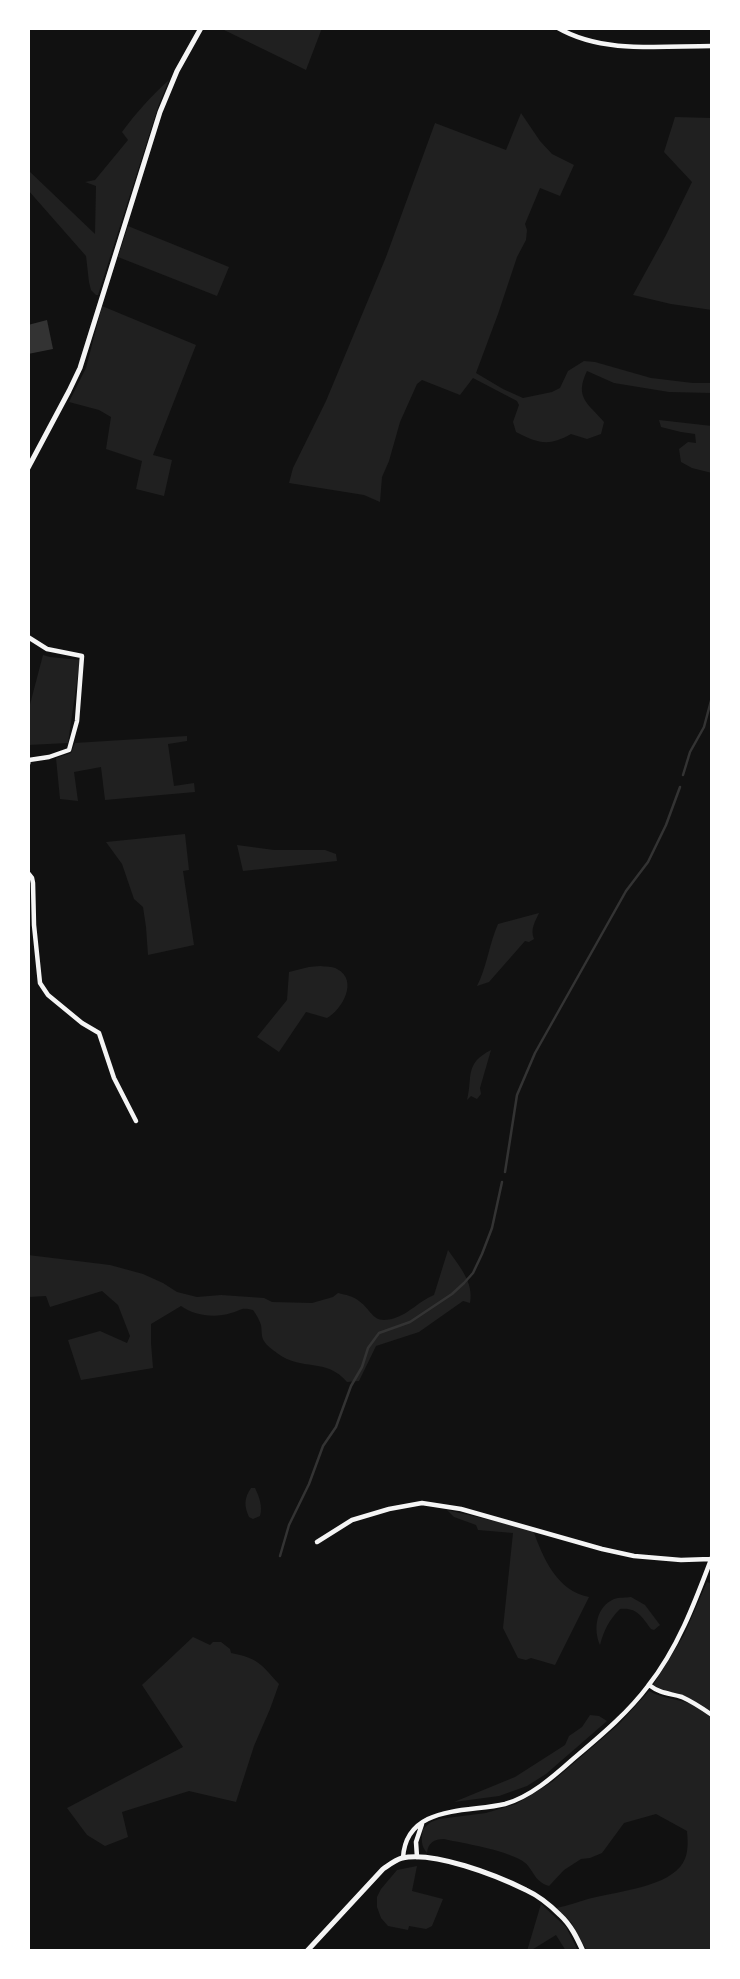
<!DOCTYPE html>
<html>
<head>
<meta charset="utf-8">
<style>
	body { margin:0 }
	#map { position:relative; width:740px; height:1979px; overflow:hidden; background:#111; font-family:"PT Sans",sans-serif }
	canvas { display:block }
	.frame { position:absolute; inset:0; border:30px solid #fff; pointer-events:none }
</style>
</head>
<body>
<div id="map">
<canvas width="740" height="1979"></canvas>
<div class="frame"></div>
</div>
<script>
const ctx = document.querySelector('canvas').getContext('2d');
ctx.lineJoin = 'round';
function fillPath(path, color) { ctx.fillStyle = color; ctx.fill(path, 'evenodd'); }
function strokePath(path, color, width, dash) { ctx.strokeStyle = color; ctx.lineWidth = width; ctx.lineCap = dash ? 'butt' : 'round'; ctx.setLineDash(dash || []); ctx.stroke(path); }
const green = new Path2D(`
	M220 28H322L306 70Z
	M169 80 159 104 98 295H96L91 290 89 282 86 256 28 190V170L95 234 96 186 85 182 95 180 128 140 122 132C136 113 151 96 169 80Z
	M521 113 540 141 552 154 574 165 560 196 540 188 525 224 527 230 526 240 517 257 498 314 476 373 503 389 523 398 552 392 560 388 568 371 584 361 595 362 651 378 693 383H712V393L669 392 614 383 587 371C574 398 588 403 604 422L601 434 587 439 571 434C548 447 538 443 516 432L513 422 519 405 517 401 473 378 460 395 422 380 417 384 400 422 389 461 382 477 380 502 364 495 289 483 293 468 326 401 386 257 435 123 506 150Z
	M675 117 712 118V310L671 304 633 295 666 235 692 182 664 152Z
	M128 226 229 267 217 296 118 257Z
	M102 306 196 345 153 455 172 460 164 496 136 489 142 461 106 449 111 417 99 410 69 402 86 368Z
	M659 420 712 426V473L692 468 681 462 679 449 688 442 696 443 695 434 681 432 661 427Z
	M43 655 50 657 80 660 68 743 28 745V712Z
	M187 736V741L168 744 174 786 194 783 195 792 105 800 101 767 74 772 78 801 60 799 56 758 71 753 75 743Z
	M185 834 189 870 183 871 194 945 148 955 146 927 143 907 134 899 122 864 106 842Z
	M237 845 274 850H325L336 854 337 861 243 871Z
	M539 913C535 922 530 929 534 939L529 942 525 941 489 982 477 986C487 967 489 944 498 924Z
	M320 966C325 967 333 966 337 969 359 980 342 1010 327 1018L306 1012 279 1052 257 1037 287 1000 289 972 309 967Z
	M491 1050 480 1088 481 1094 477 1099 471 1096 467 1100C473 1076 464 1064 491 1050Z
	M448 1250C459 1266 474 1282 470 1303L463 1301 419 1332 376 1346 359 1381 347 1382C326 1357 302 1372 277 1353 273 1350 266 1345 264 1341 261 1337 262 1329 261 1325 259 1319 256 1314 253 1310 241 1307 242 1310 231 1313 215 1318 195 1316 181 1306L151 1324V1343L153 1368 81 1380 68 1340 100 1331 127 1343 130 1336 118 1305 102 1291 50 1307 46 1296 28 1297V1255L110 1265 143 1274 163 1283 177 1292 197 1297 221 1295 264 1298 272 1302 312 1303 333 1297 338 1293C346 1295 353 1296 359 1301 374 1312 372 1325 395 1318 410 1313 419 1301 434 1295Z
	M251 1488H255C259 1496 263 1507 260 1516L253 1519 249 1517C244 1506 244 1498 251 1488Z
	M447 1510 533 1530C543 1558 557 1591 589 1597L555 1665 531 1658 526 1660 518 1658 503 1628 513 1533 478 1530 476 1525 454 1517Z
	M707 1582 712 1584V1951H587L571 1922 556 1908C567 1906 577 1902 588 1899 614 1892 662 1888 680 1867 689 1857 688 1843 687 1831L656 1814 624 1823 602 1853 590 1858 581 1859 564 1870 549 1886C532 1881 534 1867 521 1860 501 1849 466 1844 444 1839 434 1839 428 1843 427 1853 421 1846 421 1839 423 1829L431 1822 439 1819 486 1813 516 1804 552 1782 619 1724 649 1691C663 1699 681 1699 696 1706L653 1685 684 1635Z
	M631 1597 645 1605 660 1625 654 1630 651 1629C642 1617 637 1607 620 1609 609 1620 604 1630 600 1645 593 1629 596 1607 614 1599 619 1597 626 1598 631 1597Z
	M193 1637 210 1645 213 1642H221L230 1649 231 1653C258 1658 261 1664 279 1684L270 1709 254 1746 236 1802 189 1791 122 1812 128 1837 105 1846 87 1835 67 1808 183 1747 142 1685Z
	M590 1715 599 1716 607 1721 546 1774 527 1786 499 1796 454 1802 515 1777 565 1745 569 1736 582 1727Z
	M417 1866 412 1891 443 1899 432 1926 426 1929 409 1926 408 1930 388 1926 381 1918 377 1907V1897L381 1889 397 1870Z
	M541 1904 566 1927 578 1951H566L556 1935 530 1951H527Z`);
const water = new Path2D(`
	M47 320 53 349 28 354V325Z`);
const stream = new Path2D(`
	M683 775 690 752 704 727 712 697
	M505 1172 517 1095 535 1053 626 891 648 862 666 825 680 787
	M280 1556 289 1525 309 1484 323 1446 336 1427 351 1386 362 1367 368 1348 379 1333 410 1322 452 1294 464 1283 473 1273 482 1254 492 1228 502 1182`);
const minor = new Path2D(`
	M558 28C603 54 661 46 712 46
	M28 637 47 649 82 656 77 721 69 750 49 757 29 760 28 764
	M28 873 32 878 33 883 34 925 40 983 48 995 82 1023 99 1033 114 1078 136 1121
	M317 1542 352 1520 389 1509 422 1503 461 1509 602 1549 634 1556 681 1560 711 1559
	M649 1685C661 1694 669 1693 682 1697 693 1702 702 1708 712 1715
	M417 1857 416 1842 422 1824
	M403 1858C406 1804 468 1813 505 1804 530 1797 553 1777 572 1760 599 1737 627 1714 648 1686 678 1648 695 1602 712 1557`);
const tertiary = new Path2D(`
	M28 468 69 391 80 368 160 112 177 71 201 28
	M307 1951 383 1869C389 1865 395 1860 402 1858 434 1851 496 1875 526 1890 537 1895 551 1906 560 1915 571 1925 577 1938 583 1951`);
fillPath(green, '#202020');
fillPath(water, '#333');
strokePath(stream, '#333', 2.5);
strokePath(minor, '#f5f5f5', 4.5);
strokePath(tertiary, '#f5f5f5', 5);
</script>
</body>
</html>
